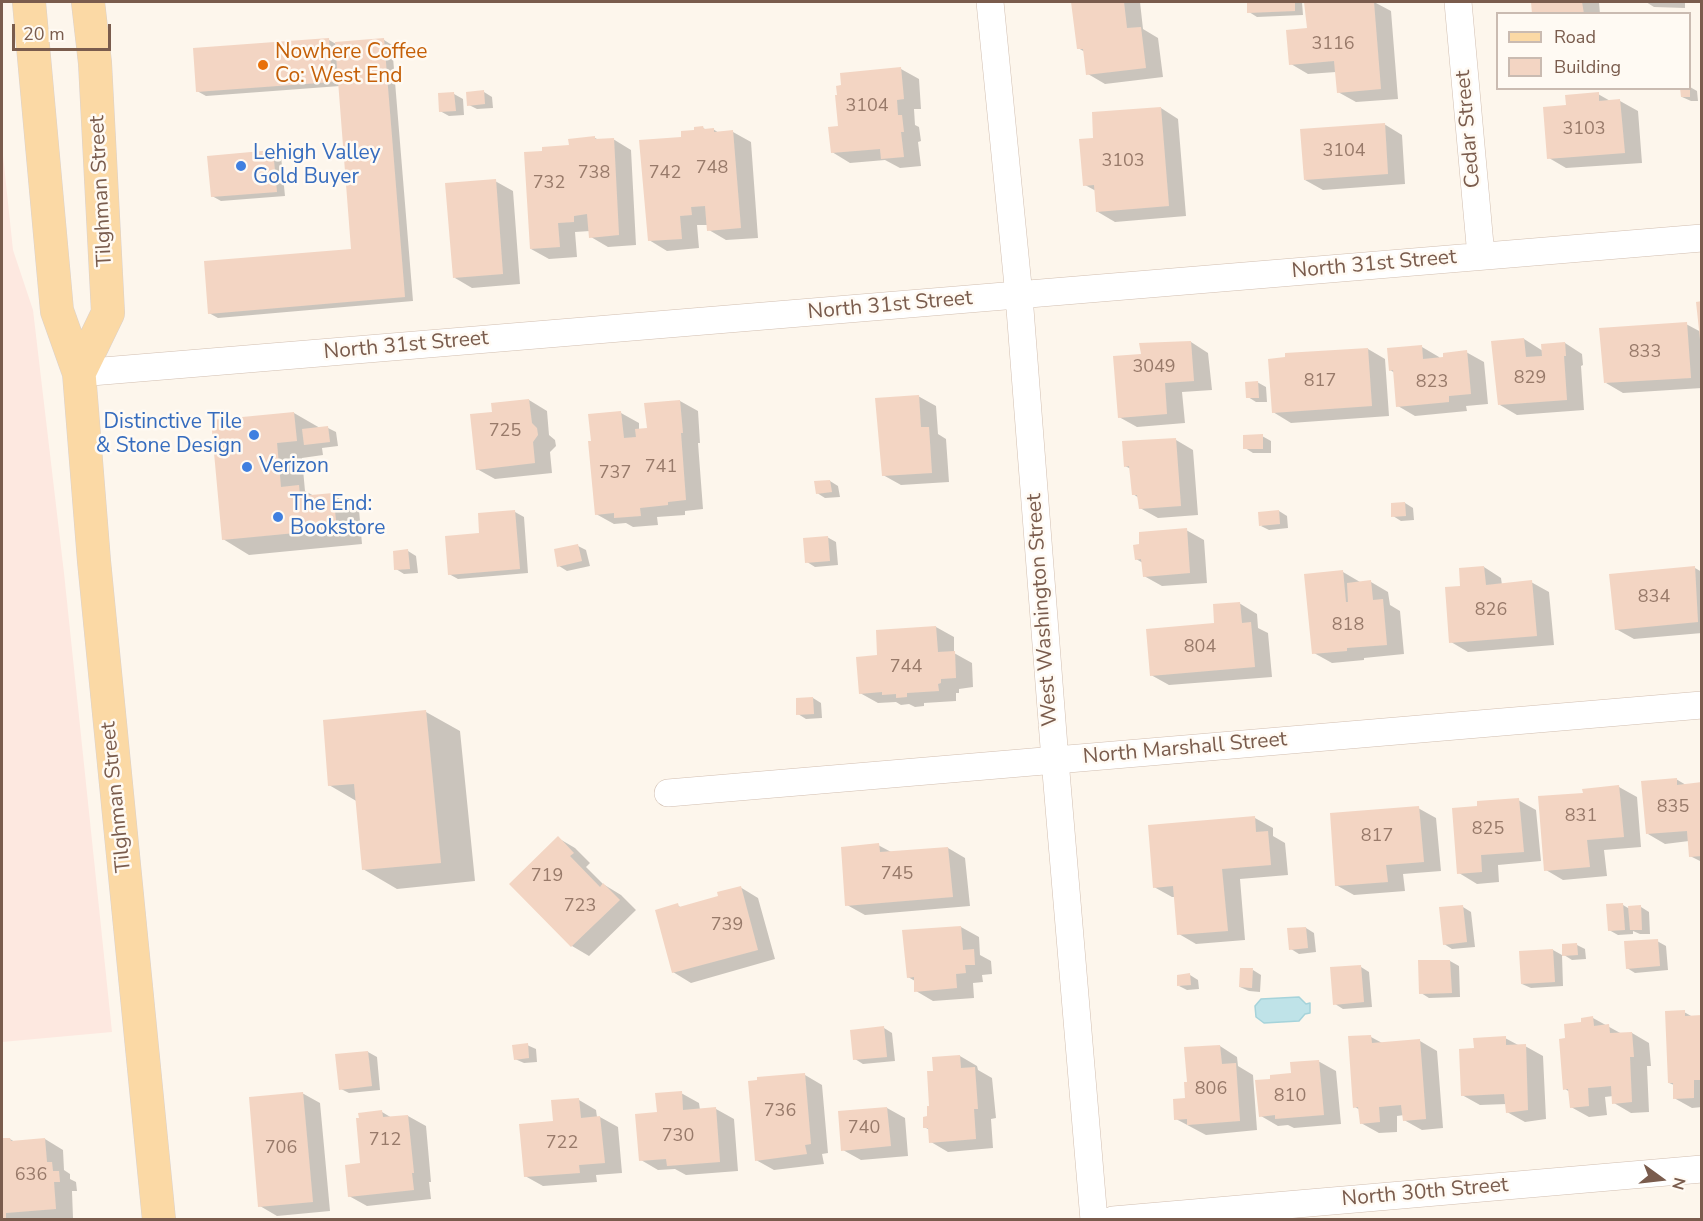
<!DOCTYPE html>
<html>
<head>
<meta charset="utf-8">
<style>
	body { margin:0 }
	#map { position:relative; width:1703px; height:1221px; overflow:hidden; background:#fdf6ec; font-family:"Nunito Sans",sans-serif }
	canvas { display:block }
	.frame { position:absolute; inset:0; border:3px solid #7a5c4d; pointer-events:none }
	.legend { position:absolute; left:1496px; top:12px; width:195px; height:78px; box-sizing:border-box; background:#fffaf3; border:2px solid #cabbb1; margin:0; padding:8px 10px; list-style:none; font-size:18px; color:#7a5c4d }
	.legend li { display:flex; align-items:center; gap:12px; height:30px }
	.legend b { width:30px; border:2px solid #cabbb1 }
	.north { position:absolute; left:1631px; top:1149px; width:60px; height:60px; -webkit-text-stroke:4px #fffaf3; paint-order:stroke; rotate:105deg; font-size:16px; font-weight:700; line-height:24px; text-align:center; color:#7a5c4d }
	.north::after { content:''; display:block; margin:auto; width:21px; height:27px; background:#7a5c4d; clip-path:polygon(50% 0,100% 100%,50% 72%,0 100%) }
	.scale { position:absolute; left:12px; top:24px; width:99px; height:27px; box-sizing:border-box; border:3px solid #7a5c4d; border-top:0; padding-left:8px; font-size:18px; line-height:21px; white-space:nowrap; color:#7a5c4d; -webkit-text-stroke:4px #fffaf3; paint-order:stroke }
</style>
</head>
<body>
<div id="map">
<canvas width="1703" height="1221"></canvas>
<div class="frame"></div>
<ul class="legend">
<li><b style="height:8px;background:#fbd9a5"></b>Road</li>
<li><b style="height:16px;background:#f3d5c3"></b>Building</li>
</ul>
<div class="north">N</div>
<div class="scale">20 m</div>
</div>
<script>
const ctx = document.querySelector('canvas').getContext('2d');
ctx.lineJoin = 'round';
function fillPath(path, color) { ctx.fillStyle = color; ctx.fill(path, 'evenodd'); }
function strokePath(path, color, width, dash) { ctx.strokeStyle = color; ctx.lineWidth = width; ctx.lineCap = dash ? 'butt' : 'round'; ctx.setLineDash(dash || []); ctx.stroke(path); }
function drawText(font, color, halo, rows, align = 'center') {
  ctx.font = font + ' "Nunito Sans",sans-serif'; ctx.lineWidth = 5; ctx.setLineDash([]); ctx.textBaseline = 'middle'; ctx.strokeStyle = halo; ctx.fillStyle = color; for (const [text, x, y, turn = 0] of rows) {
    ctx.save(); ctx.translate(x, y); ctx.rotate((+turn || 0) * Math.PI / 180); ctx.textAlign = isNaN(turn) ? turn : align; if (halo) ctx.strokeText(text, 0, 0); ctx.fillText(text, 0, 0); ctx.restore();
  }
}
const commercial = new Path2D(`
	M2 146 13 250 33 310 64 573 112 1032 2 1042Z`);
const water = new Path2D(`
	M1299 997 1306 1004 1310 1003V1013L1305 1014 1299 1021 1264 1023 1256 1017 1255 1006 1261 999Z`);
const shadow = new Path2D(`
	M1073 2H1140L1143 29 1158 38 1163 77 1105 84 1088 74 1085 52 1078 48Z
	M1248 2H1302L1303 15 1257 17 1249 12Z
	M1319 2H1338L1342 4 1374 2 1391 11 1398 99 1356 102 1338 92 1336 72 1308 74 1291 64 1308 29 1306 3Z
	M1532 2H1599L1600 14H1533Z
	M1646 2H1685V8L1654 7Z
	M329 40 336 44 384 40 392 45 413 301 218 318 209 313 353 250 340 86 206 96 197 91Z
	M901 69 919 79 921 109H914L915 125 919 127 921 141 918 142 921 166 900 168 885 160 850 163 832 152 840 127Z
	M1690 87 1697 91 1698 101H1691L1682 97Z
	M484 92 492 97 493 108 477 109 469 105Z
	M454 94 463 99 464 115 449 116 440 111Z
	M1598 94 1612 102 1620 101 1638 111 1642 163 1566 168 1549 158 1568 106Z
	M1161 108 1178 119 1186 216 1115 222 1098 212 1096 191 1085 185 1095 139Z
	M1384 124 1402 135 1405 184 1323 190 1305 180Z
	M703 128 707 130 713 129 719 133 733 132 751 142 758 238 726 240 709 230 708 225H697L699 248 667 251 649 240 683 138Z
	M595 138 599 140 613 139 631 150 636 245 608 247 591 237 590 231 575 232 577 257 549 259 531 249 544 152 570 146Z
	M273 152 281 156 285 196 221 201 212 196Z
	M495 181 513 191 520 284 472 288 455 278Z
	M1702 303V388L1623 393 1606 383 1686 324 1701 332Z
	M1524 339 1543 351 1565 343 1582 354 1583 365 1581 366 1584 410 1517 415 1500 405Z
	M1191 342 1208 353 1212 390 1182 392 1185 423 1137 427 1119 417 1142 355Z
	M1422 347 1439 357 1440 359 1466 352 1484 362 1488 404 1466 406 1467 411 1415 416 1398 406 1395 373 1390 370Z
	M1368 349 1385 359 1389 416 1291 423 1273 412Z
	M1257 382 1266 387 1267 402H1256L1248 397Z
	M918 396 936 406 938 434 946 439 949 482 901 485 883 475Z
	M529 400 547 411 549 435 555 440 556 446 550 452 552 473 495 479 477 469 493 413Z
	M680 401 698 411 700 443H698L703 509 685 511V515L657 517 658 525 633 527 626 523 614 524 596 514 621 413 639 423V430H648Z
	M294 413 320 428H328L336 432 338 446 322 448 323 455 302 458 305 491 316 497 333 495 359 510 362 544 249 555 223 539 212 421Z
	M1262 436 1271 441V453H1253L1245 448Z
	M1176 440 1193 450 1198 515 1158 518 1140 508 1139 498 1133 494 1131 469 1125 466Z
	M830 481 838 486 840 497 825 498 817 493Z
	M1405 503 1413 508 1414 520 1401 521 1393 516Z
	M1279 511 1287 516 1288 528 1269 530 1261 526Z
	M515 512 524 517 528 573 458 579 449 574 481 534Z
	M1186 530 1204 540 1207 583 1162 586 1144 576 1143 563 1136 559 1141 546Z
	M827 537 836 542 838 565 815 567 807 562Z
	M578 546 586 550 590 566 567 571 559 566Z
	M408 551 416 556 418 573 404 574 396 569Z
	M1484 567 1501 578 1502 585 1531 582 1549 592 1554 645 1468 652 1451 642 1462 587Z
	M1695 568 1702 572V633L1634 639 1616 629Z
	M1343 572 1360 582H1371L1388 592 1390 605 1400 611 1404 654 1364 658V660L1332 663 1314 653Z
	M1239 603 1257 614 1258 628 1268 633 1272 677 1169 685 1151 675 1216 624Z
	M936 627 954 637V653L972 663 973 687 959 689V693H956V701L924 703V706L915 707 909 704 901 705 896 702 878 703 860 693 879 657 878 632Z
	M813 698 821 703 822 718 806 719 798 714Z
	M426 712 460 731 475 881 397 889 363 869 358 802 329 785Z
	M1676 779 1686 785 1702 784V862L1690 856 1689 841 1665 844 1648 834Z
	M1619 787 1637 797 1641 847 1604 850 1607 876 1563 880 1546 870 1584 795Z
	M1518 800 1536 810 1541 861 1498 865 1499 882 1477 884 1459 873 1479 807Z
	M1418 808 1436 818 1441 871 1403 874 1405 891 1354 895 1336 885Z
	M1255 818 1273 828V836L1285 843 1288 875 1240 879 1245 940 1196 944 1179 934 1175 897H1172L1154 887Z
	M558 838 575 848 590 863 586 867 603 884 621 895 636 910 589 956 572 946Z
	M878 845 893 853 948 848 965 858 970 906 865 915 847 905Z
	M740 887 758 898 775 959 691 983 673 972 677 905 682 908 720 897Z
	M1623 905 1628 908 1641 907 1649 912 1650 934H1640L1633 931V934L1618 935 1609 930Z
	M1463 907 1471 912 1475 947 1452 949 1444 944Z
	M961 927 979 937 980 955 991 961 992 974 982 975 983 982 973 983 974 998 933 1001 916 991 915 981 908 977Z
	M1306 928 1314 933 1316 952 1299 954 1291 949Z
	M1657 941 1666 946 1668 970 1635 973 1627 968Z
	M1577 945 1585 949 1586 959 1572 960 1564 955Z
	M1553 950 1562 955 1563 986 1531 988 1522 984 1520 953Z
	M1450 961 1459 966 1460 997 1429 998 1421 993 1420 962Z
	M1361 967 1369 972 1372 1007 1343 1009 1335 1004Z
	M1253 970 1261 975 1260 992 1249 991 1240 987Z
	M1190 975 1198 980 1199 989 1187 990 1179 986Z
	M1684 1012 1693 1017H1702V1107L1692 1108 1674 1098V1085L1669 1083Z
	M1593 1018 1622 1034 1632 1033 1649 1043 1651 1066H1647L1649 1112 1631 1113 1614 1103 1613 1096 1605 1097 1607 1115 1589 1117 1571 1107 1570 1092 1565 1089 1567 1040 1583 1023Z
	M884 1028 892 1033 895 1061 863 1064 855 1059Z
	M1371 1037 1384 1044 1420 1041 1437 1051 1443 1128 1422 1130 1404 1120V1115L1397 1116V1132L1379 1133 1361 1123 1360 1110 1355 1107Z
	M1505 1038 1520 1046H1525L1543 1056 1546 1119 1525 1122 1507 1112V1104L1480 1105 1462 1095 1475 1049Z
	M527 1045 536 1049 537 1062 524 1063 515 1059Z
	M1220 1046 1237 1057 1238 1066 1253 1075 1257 1130 1206 1135 1176 1119Z
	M368 1052 377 1057 380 1090 349 1093 341 1089Z
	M960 1056 977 1066 978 1070 992 1078 996 1118 991 1119 993 1148 948 1152 931 1142 930 1130 924 1127 931 1107 934 1072Z
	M1318 1061 1336 1071 1341 1124 1294 1128 1288 1125 1278 1126 1261 1116 1272 1080 1293 1074Z
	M805 1075 822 1085 828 1153 822 1154 824 1164 774 1170 756 1160Z
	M302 1093 320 1103 330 1211 277 1216 260 1206Z
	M681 1093 699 1103 700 1110 716 1109 734 1119 738 1171 686 1175 675 1169 658 1170 641 1160 658 1114Z
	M579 1100 596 1110 597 1117H600L618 1127 622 1173 596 1175 597 1182 543 1186 525 1176 554 1122Z
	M887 1108 905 1118 908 1156 861 1160 843 1150Z
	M382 1112 392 1118 408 1116 426 1126 431 1182H429L431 1199 367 1206 349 1196Z
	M10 1139 15 1142 45 1139 63 1150 64 1170 70 1174V1179L76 1182 77 1191H72L73 1218 2 1220V1144Z`);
const building = new Path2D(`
	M1071 2H1124L1127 28 1141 27 1146 68 1086 75 1083 49H1077Z
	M1247 2H1295V11L1247 13Z
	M1304 2H1374L1381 89 1337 93 1334 61 1289 65 1286 30 1307 28Z
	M1531 2H1582L1584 14H1532Z
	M329 38 332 82 196 92 193 48Z
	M384 38 405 297 208 314 204 261 351 249 335 42Z
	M901 67 904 99 897 100 898 115H902L904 132H901L904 157 881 159 880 149 831 153 828 127 838 126 835 95H837L836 86 841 85 840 73Z
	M1680 88H1690V97H1681Z
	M484 90 485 104 467 106 466 92Z
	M454 92 456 111 439 112 438 93Z
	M1599 92V101L1620 99 1625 153 1547 159 1543 107 1566 105 1565 95Z
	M1161 107 1169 206 1096 212 1094 185 1083 186 1079 139 1093 138 1092 112Z
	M1385 123 1388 174 1304 180 1300 129Z
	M703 126 704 129 714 128V132L733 130 741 228 707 231 705 206 691 207 692 215 680 216 682 239 648 241 639 140 681 137V131L694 130V127Z
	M595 136V139L614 138 619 235 589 238 587 214 574 216V222L558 223 560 247 530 249 524 152 542 151V147L569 145 568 139Z
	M273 150 277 192 211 197 207 156Z
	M496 179 503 274 453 278 445 183Z
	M1702 301V339H1700L1696 302Z
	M1687 322 1691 378 1604 383 1599 328Z
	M1524 338 1526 357 1542 356 1541 344 1565 342 1566 356H1564L1567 400 1498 405 1491 341Z
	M1191 341 1194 381 1165 383 1167 414 1118 418 1113 356 1141 354 1139 343Z
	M1422 345 1423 359 1443 357V353L1467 350 1471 394 1449 396V402L1396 407 1393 370 1389 371 1387 348Z
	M1368 348 1372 406 1272 413 1268 359 1285 357V353Z
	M1258 381 1259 398H1246L1245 382Z
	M919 395 921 427H929L932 473 882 476 875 398Z
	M529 399 532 423 537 428 538 435 533 442 535 463 476 470 470 414 492 412 491 403Z
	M680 400 683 433H681L686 500 668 502V505L640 508 641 516 614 518V513L595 515 588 441H591L588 414 621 411 624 438 636 437 635 429 647 428 644 403Z
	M294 412 297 441 277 443 281 487 299 485 300 496 333 493 337 529 222 540 211 420Z
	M328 426 330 442 304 445 302 429Z
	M1263 434V449H1243V435Z
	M1176 438 1181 506 1139 509 1137 495H1132L1129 466 1124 467 1122 441Z
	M830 480 832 492 816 494 814 481Z
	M1405 502 1406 516 1391 517V503Z
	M515 510 520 569 448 575 445 536 479 533 478 513Z
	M1279 510 1280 524 1259 526 1258 512Z
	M1187 528 1190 573 1143 577 1141 559 1135 560 1133 545 1139 544V532Z
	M828 536 830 561 805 563 803 538Z
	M578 544 582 561 557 567 554 549Z
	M408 549 410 569 394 570 393 551Z
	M1484 566 1486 585 1532 580 1537 636 1449 643 1445 587 1460 586 1459 568Z
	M1695 566 1698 622 1615 630 1609 574Z
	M1343 570 1346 602H1348L1347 583 1371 580 1373 600 1383 599 1387 645 1347 648V651L1312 654 1304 574Z
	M1240 602 1242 623 1251 622 1255 667 1150 676 1146 629 1214 623 1213 604Z
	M936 626 938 652 955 651 956 678 941 679V683L938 684 939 691 907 693V697L896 698V694L882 695V692L859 694 856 657 877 655 876 630Z
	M813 697 814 714 796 715V698Z
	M426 710 441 863 362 870 354 784 328 786 323 720Z
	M1677 778V785L1702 782V856L1689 857 1687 831 1646 834 1641 781Z
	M1619 785 1624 837 1587 840 1590 867 1544 871 1538 796 1583 793 1582 789Z
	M1519 798 1524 852 1481 855 1482 872 1457 874 1452 808 1477 806V801Z
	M1419 806 1424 862 1386 865 1388 882 1335 886 1330 813Z
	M1255 816 1256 832 1268 831 1271 865 1222 869 1228 931 1177 935 1173 886 1153 888 1148 825Z
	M558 836 574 853 570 856 600 887 603 883 620 900 571 947 509 884Z
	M879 843 880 852 948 847 953 897 845 906 841 847Z
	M741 886 758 950 672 973 655 910 678 903 679 907 718 896 717 892Z
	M1623 903 1625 930 1608 931 1606 904Z
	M1463 905 1467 942 1443 945 1439 907Z
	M1641 905 1642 930H1630L1628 906Z
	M961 926 963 950 974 949 975 965H965L966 973 956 974 957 988 914 992V977L907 978 902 930Z
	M1306 927 1308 948 1289 950 1287 928Z
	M1658 939 1660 966 1626 969 1624 941Z
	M1577 943 1578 955 1562 956V944Z
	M1553 949 1555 982 1521 984 1519 951Z
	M1418 960H1450L1452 993 1419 994Z
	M1361 965 1364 1002 1333 1005 1330 967Z
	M1240 968H1253L1252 988 1239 987Z
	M1190 973 1191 985 1177 986V975Z
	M1685 1010V1016L1702 1015V1080H1694V1098L1673 1099V1083H1668L1665 1011Z
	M1593 1016 1594 1026 1609 1024 1610 1033 1632 1032 1634 1057H1630L1632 1102 1612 1104 1611 1086 1601 1087 1588 1088 1589 1106 1570 1108 1568 1089 1563 1090 1559 1039 1565 1038 1564 1024 1581 1022V1018Z
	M884 1026 887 1057 853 1060 850 1030Z
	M1371 1035 1372 1043 1420 1039 1426 1119 1403 1121 1401 1105 1379 1107 1380 1122 1360 1124 1358 1107 1353 1108 1348 1036Z
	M1506 1036V1045L1526 1044 1528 1110 1506 1113 1504 1094 1461 1096 1459 1049 1474 1048 1473 1038Z
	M528 1043 529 1058 514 1060 512 1045Z
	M1220 1045 1222 1064 1236 1063 1240 1121 1187 1125V1119L1174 1120 1173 1099 1185 1098 1184 1082H1187L1184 1047Z
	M368 1051 372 1086 339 1090 335 1054Z
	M960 1055 961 1068 975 1067 978 1109H974L976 1139 929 1143 928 1128H923V1117L927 1116V1106H929L927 1071H933L932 1057Z
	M1319 1060 1324 1115 1275 1119V1115L1259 1117 1255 1080 1270 1079V1075L1291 1073 1290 1062Z
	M805 1073 811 1144 805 1145 807 1154 755 1161 748 1081 757 1080V1077Z
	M682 1091 683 1110 716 1107 720 1162 667 1166 666 1159 639 1161 635 1114 657 1112 655 1093Z
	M303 1092 313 1202 258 1207 249 1097Z
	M579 1098 581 1118 600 1116 605 1163 579 1165 580 1173 524 1177 519 1124 553 1121 551 1100Z
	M887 1107 891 1146 841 1151 838 1111Z
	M382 1110 383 1117 408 1115 414 1173H412L414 1190 348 1197 345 1165 360 1163 356 1118H359L358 1113Z
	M2 1138H10L11 1141 45 1138 47 1162H52L53 1171H59L60 1182H54L56 1209 6 1213V1220H2Z`);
const minor = new Path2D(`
	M990 2 1019 296 1055 760 1094 1220
	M1458 2 1481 256
	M79 373 1702 238
	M668 793 1702 705
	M1113 1220 1702 1169`);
const primary = new Path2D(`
	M29 2 57 311 79 373 94 561 159 1220
	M79 373 108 313 95 63 88 2`);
const markers = [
	[263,65,6,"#e8710a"],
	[241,166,6,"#3f7fe0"],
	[254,435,6,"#3f7fe0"],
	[247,467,6,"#3f7fe0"],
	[278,517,6,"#3f7fe0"]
];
const numberNames = [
	["3116",1333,45],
	["3104",867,107],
	["3103",1584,130],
	["3104",1344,152],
	["3103",1123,162],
	["748",712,169],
	["738",594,174],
	["742",665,174],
	["732",549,184],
	["833",1645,353],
	["3049",1154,368],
	["829",1530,379],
	["817",1320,382],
	["823",1432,383],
	["725",505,432],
	["741",661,468],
	["737",615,474],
	["834",1654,598],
	["826",1491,611],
	["818",1348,626],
	["804",1200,648],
	["744",906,668],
	["835",1673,808],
	["831",1581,817],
	["825",1488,830],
	["817",1377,837],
	["745",897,875],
	["719",547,877],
	["723",580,907],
	["739",727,926],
	["806",1211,1090],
	["810",1290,1097],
	["736",780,1112],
	["740",864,1129],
	["730",678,1137],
	["712",385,1141],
	["722",562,1144],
	["706",281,1149],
	["636",31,1176]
];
const foodNames = [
	["Nowhere Coffee",275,53],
	["Co: West End",275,77]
];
const streetNames = [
	["Cedar Street",1469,129,-95],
	["Tilghman Street",102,191,-93],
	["North 31st Street",1374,265,-5],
	["North 31st Street",890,306,-5],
	["North 31st Street",406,346,-5],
	["West Washington Street",1043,610,-94],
	["North Marshall Street",1185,749,-5],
	["Tilghman Street",117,797,-96],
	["North 30th Street",1425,1193,-5]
];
const shopNames = [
	["Lehigh Valley",253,154],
	["Gold Buyer",253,178],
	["Distinctive Tile",242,423,"right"],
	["& Stone Design",242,447,"right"],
	["Verizon",259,467],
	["The End:",290,505],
	["Bookstore",290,529]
];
fillPath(commercial, '#fde8e0');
fillPath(water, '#bfe3e8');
strokePath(water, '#a5d3da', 1.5);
fillPath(shadow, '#0003');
fillPath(building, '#f3d5c3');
strokePath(minor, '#d1beb0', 28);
strokePath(primary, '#dad1cd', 34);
strokePath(minor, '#fff', 27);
strokePath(primary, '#fbd9a5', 33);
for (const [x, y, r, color] of markers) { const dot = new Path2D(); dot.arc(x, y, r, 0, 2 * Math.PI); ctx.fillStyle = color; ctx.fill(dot); strokePath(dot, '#fffaf3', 2); }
drawText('18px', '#987a6a', null, numberNames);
drawText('21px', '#c56008', '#fffaf3', foodNames, 'left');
drawText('21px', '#7a5c4d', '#fffaf3', streetNames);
drawText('21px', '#366cbe', '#fffaf3', shopNames, 'left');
</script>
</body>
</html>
